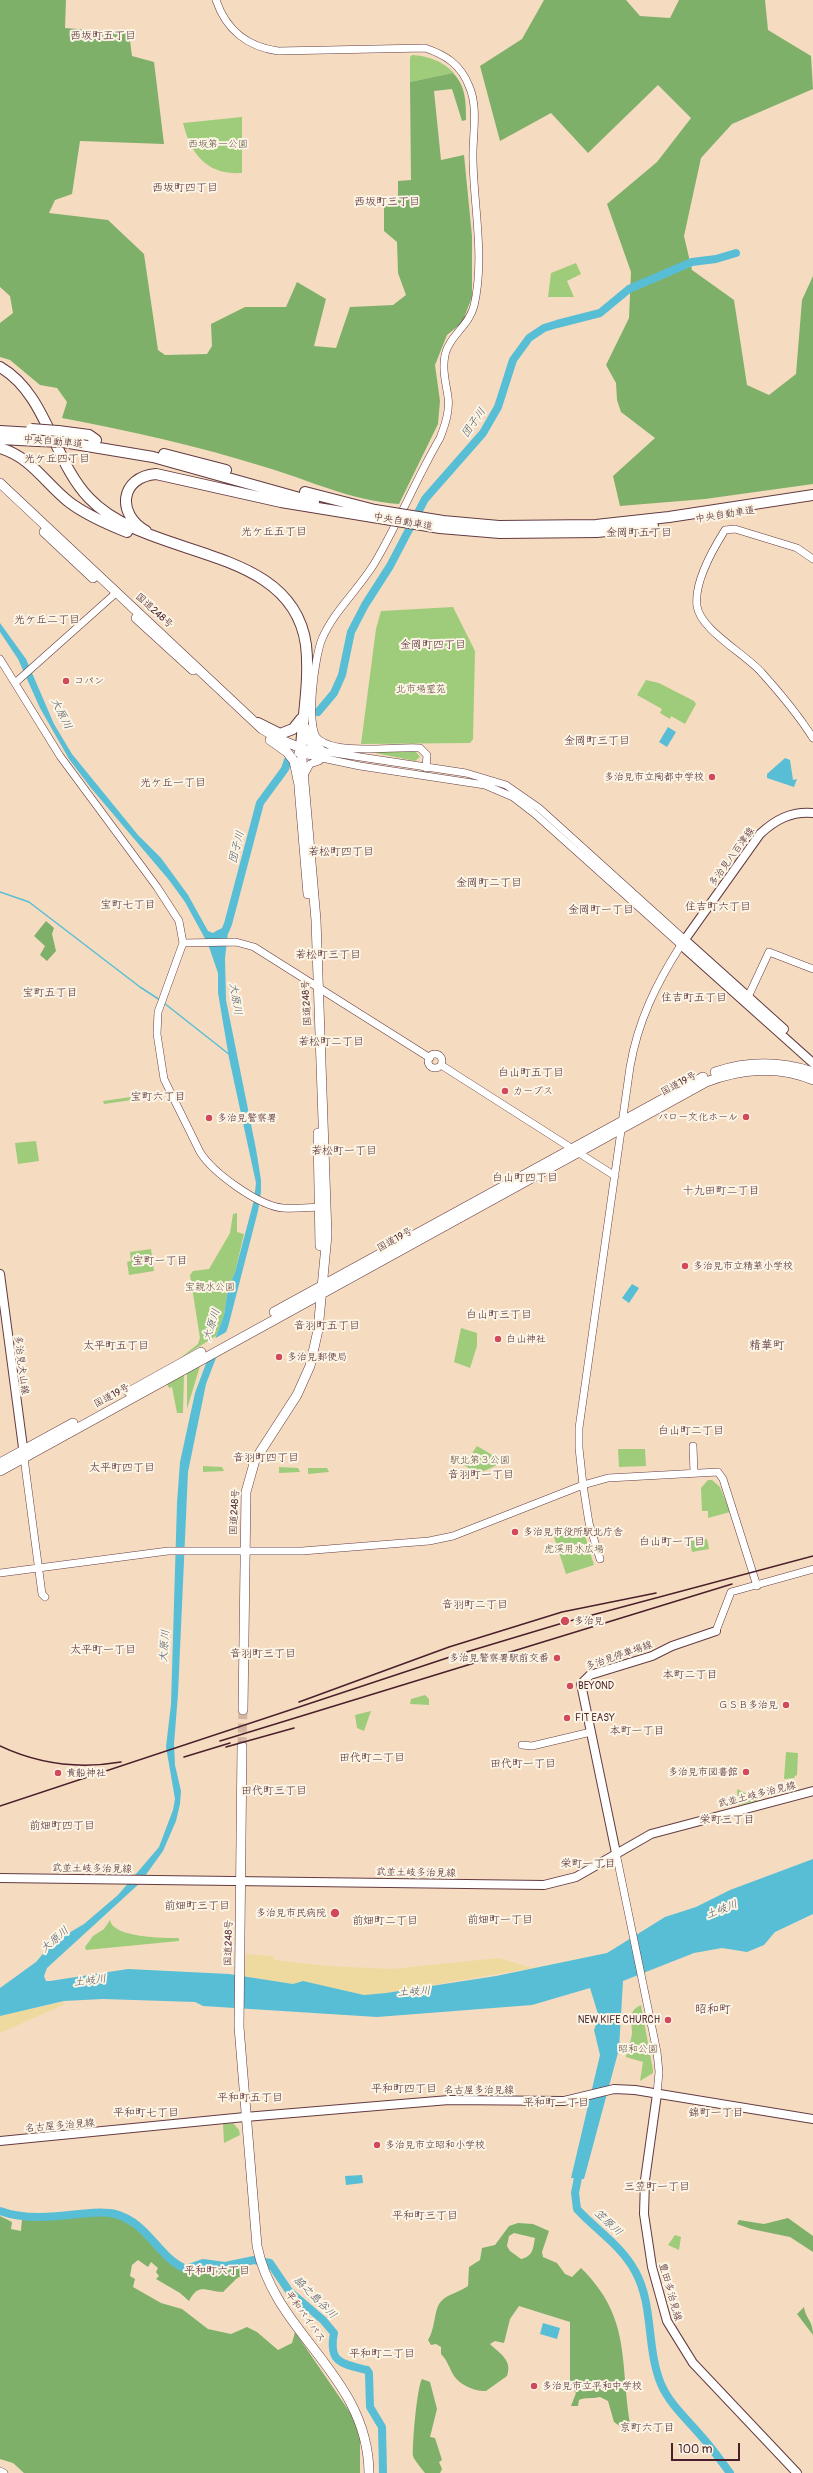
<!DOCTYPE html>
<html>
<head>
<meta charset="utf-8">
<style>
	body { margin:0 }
	#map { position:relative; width:813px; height:2473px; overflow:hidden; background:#f5dcc0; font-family:Pangolin,sans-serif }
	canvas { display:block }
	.scale { position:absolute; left:671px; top:2443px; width:69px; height:18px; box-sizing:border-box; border:2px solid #4a1f2b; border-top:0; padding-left:5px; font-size:12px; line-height:14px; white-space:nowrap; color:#4a1f2b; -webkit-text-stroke:3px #fcf5e5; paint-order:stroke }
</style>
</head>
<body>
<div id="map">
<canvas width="813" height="2473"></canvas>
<div class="scale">100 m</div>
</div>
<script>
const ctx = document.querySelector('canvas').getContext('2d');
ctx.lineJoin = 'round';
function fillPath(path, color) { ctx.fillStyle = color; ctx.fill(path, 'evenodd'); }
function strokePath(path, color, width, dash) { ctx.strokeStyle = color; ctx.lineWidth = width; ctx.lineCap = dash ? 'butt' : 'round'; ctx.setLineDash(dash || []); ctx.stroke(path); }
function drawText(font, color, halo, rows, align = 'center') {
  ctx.font = font + ' Pangolin,"Klee One",sans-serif'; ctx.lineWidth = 4; ctx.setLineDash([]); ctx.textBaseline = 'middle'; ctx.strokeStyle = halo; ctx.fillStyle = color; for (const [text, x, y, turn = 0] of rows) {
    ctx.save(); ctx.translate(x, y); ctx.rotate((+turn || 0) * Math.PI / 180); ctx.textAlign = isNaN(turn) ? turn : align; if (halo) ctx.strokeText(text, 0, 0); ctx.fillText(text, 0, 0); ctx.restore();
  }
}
const green = new Path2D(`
	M412 55C429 56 442 61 454 73L410 82V57Z
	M242 117V173C207 175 191 155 183 123Z
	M576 263 581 274 567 281 574 297H548L551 273Z
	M453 607 475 651 473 739 470 743 361 744 376 629 381 611Z
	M646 680 659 683 694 701 696 704 685 724 671 716 670 719 660 713 662 709 637 695Z
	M399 750 416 752 420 757 415 761 365 751Z
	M131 1097 132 1100 104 1104 103 1101Z
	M36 1141 39 1161 18 1164 15 1143Z
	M237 1213V1232L244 1234 235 1272 228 1289 224 1315 216 1336 179 1359 198 1344 200 1338 190 1275 193 1271 209 1269 230 1233 233 1214Z
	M151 1249 154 1271 129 1275 127 1262 131 1261 130 1252Z
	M461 1328 477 1333V1346L470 1368 454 1362Z
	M200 1366 187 1409V1373Z
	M184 1375 183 1413H177L172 1387 169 1388 167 1384Z
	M477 1446 501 1460 502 1463 477 1474 464 1465Z
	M618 1449H645L646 1466 619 1467Z
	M203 1466 222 1467 224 1471 203 1472Z
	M279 1467 298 1468 300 1472 279 1473Z
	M308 1468H327L329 1472 308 1474Z
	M708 1480H712L720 1487 730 1512 708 1518V1511H702L701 1488Z
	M583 1529 594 1565 566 1574 554 1537Z
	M707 1539 709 1549 692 1552 690 1541Z
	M425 1695 429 1699V1705L410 1704 411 1699Z
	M371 1711 364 1731 357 1728 355 1715Z
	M786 1752 798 1753 797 1775 795 1776 794 1778 784 1779Z
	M737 1789 745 1793 758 1792 760 1800 738 1805Z
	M110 1920C113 1938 164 1938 179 1938V1941L86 1950 85 1947 93 1936 104 1929Z
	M641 2005 653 2070V2073L640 2081 643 2062 626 2057C627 2049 632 2040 632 2032 632 2021 627 2011 641 2005Z
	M233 2123 239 2130 240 2135 224 2143 223 2124Z
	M675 2235 681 2237 679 2250 668 2245Z`);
const forest = new Path2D(`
	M0 0H66L65 28 129 33 132 56 154 62 164 144 80 141 72 194 55 200 49 213 108 220 144 254 158 350 165 355 207 354 212 346 211 324 245 307H286L297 282 326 299 314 346 336 348 350 307 393 305 406 295 398 273 397 242 384 231V206H398V181L411 180 410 82 453 73C466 86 466 103 466 120L462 121 452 89 434 91 441 160 464 155 472 236V297L462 323 447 335 435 365 440 401 438 424 399 504C352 501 309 480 265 467 198 446 131 431 62 418L67 402 57 388 40 385 10 360 0 357V323L13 313 10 296 0 287Z
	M544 0H626L640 16 670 18 679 0H765L768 30 811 56 813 89 732 124 701 158 684 236 692 270 734 300 747 385 769 395 796 374 802 300 813 276V484L705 499 620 506 613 476 655 438 621 412 617 400 616 383 606 365 629 318 631 272 607 204 657 162 691 118 658 85 588 153 551 113 500 141 480 66 522 39Z
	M46 921 54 928 52 934 56 951 47 961 40 955 45 946 34 936Z
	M99 2215C141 2218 150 2245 178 2268L187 2271 204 2267 225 2269 247 2264 250 2270 236 2279 223 2292C206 2292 199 2282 189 2301L180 2293 156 2279 159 2276 156 2272 158 2268 151 2262 148 2267 138 2260 132 2265 130 2276 135 2279 133 2287 161 2303 182 2309 208 2329 231 2334 247 2327 257 2332 278 2350 292 2343 295 2332 360 2427V2473H24L13 2463 0 2459V2216L12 2222 11 2229 21 2231 22 2219 65 2218Z
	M788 2218 813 2236V2252L790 2237 751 2229 737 2224 739 2220 764 2224Z
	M518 2223 533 2224 549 2231 542 2252 543 2257 557 2263 565 2274 572 2277 581 2268C631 2317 620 2360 630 2423L621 2427 614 2422 608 2401 600 2397C592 2399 586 2397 579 2400L578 2406H571L576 2393 570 2385V2322L519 2306 510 2319 504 2343 495 2341 490 2344C499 2353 513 2360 507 2376L486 2391C476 2392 460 2385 454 2376 449 2368 448 2361 441 2354V2347L436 2344 431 2345 428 2340C435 2329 434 2313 439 2304 445 2294 459 2293 468 2286L469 2267 480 2260 482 2248 495 2245 509 2226ZM514 2233 535 2238C533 2249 533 2256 521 2259L510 2251 507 2246 509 2236Z
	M804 2307C806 2320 813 2320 813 2335L797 2314Z
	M422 2379 430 2382 437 2409 430 2437 435 2438 442 2460 439 2462 442 2469 440 2473H425C422 2469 414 2460 413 2456 412 2446 417 2386 422 2379Z`);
const sand = new Path2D(`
	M246 1954 273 1956 275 1960 328 1966 391 1969 499 1958 533 1968 386 1993 364 1995 303 1981 293 1984 245 1976Z
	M62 2002 65 2004 0 2033V2016Z`);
const water = new Path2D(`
	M0 623 26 659 54 724 72 754 138 835 161 858 188 895 208 931 213 933 222 929 228 932 225 958 226 1000 256 1149 261 1180V1192L258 1211 228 1327 206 1384 188 1472 178 1694 174 1744 175 1765 181 1791 180 1804 176 1821 163 1851 140 1883 47 1968 44 1976 46 1981H50L128 1969 229 1974 293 1984 303 1981 364 1995 386 1993 496 1976 607 1953 665 1917 696 1907 730 1890 813 1859V1914L775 1932 764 1945 747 1952 722 1948 694 1953 623 1981 619 2049 584 2179 571 2178 600 2055 594 2030 599 2017 590 1988 532 2005 377 2017 203 2006 195 2002 103 1999 64 2001 0 2016V1988L36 1962 52 1943 84 1924 118 1895 159 1847 173 1810 175 1799 166 1747 171 1704 177 1503 180 1462 195 1393 224 1315 228 1289 235 1272 254 1200 256 1183 229 1058 218 993V973L208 944 185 902 169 880 91 788 69 759 40 708 18 659 0 632Z
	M668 727 676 732 667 747 659 742Z
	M785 758 790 760 793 780 797 779 794 787 767 778V774Z
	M632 1284 639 1288 629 1303 622 1298Z
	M362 2175 363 2183 346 2185 345 2176Z
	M543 2323 560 2328 557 2339 540 2334Z`);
const pier = new Path2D(`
	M228 1331 219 1355 204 1363 212 1340Z`);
const stream = new Path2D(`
	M0 892 29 902 140 987 160 1000
	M164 1003 230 1055`);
const river = new Path2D(`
	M318 712 334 693 342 675 351 632 365 605 390 566 425 499 483 433 498 407 513 360 529 338 544 328 557 324 600 313 629 289 692 262 716 259 736 253
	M217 935 225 931 228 924 260 803 285 769 288 760
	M580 2167 575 2193 577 2209C596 2230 621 2245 635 2271 654 2305 646 2348 661 2384 670 2405 688 2420 702 2437 712 2448 721 2461 730 2473
	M0 2211C24 2220 53 2217 79 2214 91 2213 103 2211 115 2214 149 2223 158 2258 186 2269L203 2263 225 2266 254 2260 270 2263 289 2291 323 2320 334 2333C328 2363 342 2364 367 2370L369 2373 370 2407 382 2427 383 2473`);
const trunkTunnel = new Path2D(`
	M242 1746 243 1710`);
const tertiary = new Path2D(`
	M216 0C226 30 248 47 278 51L425 48C446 55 461 65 469 86 479 108 472 137 473 161 474 208 485 259 474 306 469 326 449 336 445 355 442 370 446 383 448 397 450 411 445 425 440 438 416 479 398 524 374 564 358 590 334 611 322 639 315 655 305 727 318 739 339 756 393 746 420 748L427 755 426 768
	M813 559 797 548 735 529 725 530C713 549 694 583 697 606 700 630 747 655 762 673 780 693 799 716 813 738
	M0 659 60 756 157 887 179 921 183 943 158 1012 157 1034 164 1079 200 1152C213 1173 259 1206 283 1208 296 1209 311 1207 324 1207
	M15 683 117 592
	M301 748 466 773 506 785 539 808 685 940
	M304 775 310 764 319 761
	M183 943 236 942 254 947 430 1058
	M748 997 769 952 813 969
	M428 1061a7 7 0 1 1 14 0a7 7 0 1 1-14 0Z
	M441 1065 615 1176
	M693 1446 694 1473
	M24 1458 42 1594 45 1597
	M600 1559 589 1523 583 1485 608 1478 718 1472 723 1479 757 1586
	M0 1573 168 1551H302L429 1541 453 1536 583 1485 579 1448V1428L630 1067C638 1021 656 984 681 945L535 814 513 797 485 785 360 766 298 753
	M716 1631 731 1592 813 1569
	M522 1745 532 1746 591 1732
	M616 1853 657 2052 659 2072 657 2094
	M0 2471 4 2473`);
const secondary = new Path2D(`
	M813 813C791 811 775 820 760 834L681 945 813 1063
	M685 940 784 1029
	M0 1878 544 1885 576 1877 651 1834 813 1791`);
const primary = new Path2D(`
	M0 1274 24 1455
	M616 1853 581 1684 590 1675 652 1656 672 1646 716 1631
	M657 2094 645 2180 644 2214 652 2267 667 2321 693 2363 797 2473
	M0 2141 245 2117 449 2100 564 2101 614 2089 635 2090 813 2119`);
const trunk = new Path2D(`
	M0 483 262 729 281 740 301 748 316 920 327 1235 318 1330 310 1366 297 1395 255 1460 246 1492 243 1710
	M44 532 93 578
	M136 618 193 670
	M270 740 287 752 294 761 299 785
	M299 787 308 894
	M715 1072C748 1061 780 1061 813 1072
	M318 1133 320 1246
	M274 1312 703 1077
	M129 1392 201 1352
	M0 1463 73 1423
	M0 1471 706 1082C740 1069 779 1065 813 1080
	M242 1746 239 2027 257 2246C275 2335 368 2375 369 2473`);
const motorway = new Path2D(`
	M0 367C47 394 53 461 89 498 148 561 292 543 306 645 310 679 303 714 301 748
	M0 431 34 433
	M58 431 89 435 96 440
	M0 439 38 441
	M63 442 153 457 314 502
	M0 448C31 457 45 483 69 502 86 515 107 524 127 532
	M164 454 226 470
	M305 492 375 510
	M499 526 596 525 669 517 813 495
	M146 531C116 514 120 477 156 474L281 502 385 519
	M500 533 597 532 653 526
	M258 723 280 734 293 729 301 719
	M305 728 310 741 323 753`);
const rail = new Path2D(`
	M299 1702 449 1647 562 1612 656 1593
	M220 1741 732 1584
	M0 1746C38 1764 80 1769 121 1762
	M226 1747 294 1728
	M184 1757 230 1743
	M0 1806 453 1656 566 1622 813 1556`);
const motorwayBridge = new Path2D(`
	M31 429 58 431
	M38 441 63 442
	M375 510 443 521 499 526
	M385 519 440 528 500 533`);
const markers = [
	[66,681,4,"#d1495b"],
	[712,777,4,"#d1495b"],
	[505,1091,4,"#d1495b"],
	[746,1117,4,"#d1495b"],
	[209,1118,4,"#d1495b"],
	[685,1266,4,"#d1495b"],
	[498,1339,4,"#d1495b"],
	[279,1357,4,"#d1495b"],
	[515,1532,4,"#d1495b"],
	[565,1621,5,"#d1495b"],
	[557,1658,4,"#d1495b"],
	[570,1686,4,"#d1495b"],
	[786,1705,4,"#d1495b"],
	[567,1718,4,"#d1495b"],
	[746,1772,4,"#d1495b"],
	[58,1773,4,"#d1495b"],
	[335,1913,5,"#d1495b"],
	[668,2020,4,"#d1495b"],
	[377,2145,4,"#d1495b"],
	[534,2386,4,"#d1495b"]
];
const parkNames = [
	["西坂第一公園",218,144],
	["北市場霊苑",421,689],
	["宝親水公園",210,1287],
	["駅北第３公園",480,1460],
	["虎渓用水広場",574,1549],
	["昭和公園",638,2049]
];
const streetNames = [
	["中央自動車道",53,442,5],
	["中央自動車道",725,515,-9],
	["中央自動車道",403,522,10],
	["国道248号",154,611,42],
	["多治見八百津線",732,857,-54],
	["国道248号",307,1003,-93],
	["国道19号",679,1084,-28],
	["国道19号",395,1240,-29],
	["多治見犬山線",21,1365,83],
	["国道19号",112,1396,-28],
	["国道248号",235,1512,-87],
	["多治見停車場線",619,1656,-19],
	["武並土岐多治見線",757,1795,-14],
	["武並土岐多治見線",92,1869,1],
	["武並土岐多治見線",416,1873,1],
	["国道248号",229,1943,-89],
	["名古屋多治見線",479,2090],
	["名古屋多治見線",60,2126,-5],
	["豊田多治見線",670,2292,74],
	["平和バイパス",305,2317,54]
];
const poiNames = [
	["コパン",74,681],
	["多治見市立陶都中学校",704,777,"right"],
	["カーブス",513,1091],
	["バロー文化ホール",738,1117,"right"],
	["多治見警察署",217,1118],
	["多治見市立精華小学校",693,1266],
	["白山神社",506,1339],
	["多治見郵便局",287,1357],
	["多治見市役所駅北庁舎",523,1532],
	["多治見",574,1621],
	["多治見警察署駅前交番",549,1658,"right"],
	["BEYOND",578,1686],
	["ＧＳＢ多治見",778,1705,"right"],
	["FIT EASY",575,1718],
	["多治見市図書館",738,1772,"right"],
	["貴船神社",66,1773],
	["多治見市民病院",326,1913,"right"],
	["NEW KIFE CHURCH",660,2020,"right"],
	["多治見市立昭和小学校",385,2145],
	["多治見市立平和中学校",542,2386]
];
const neighbourhoodNames = [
	["西坂町五丁目",103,36],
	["西坂町四丁目",185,188],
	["西坂町三丁目",387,202],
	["光ケ丘四丁目",57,459],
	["光ケ丘五丁目",274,532],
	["金岡町五丁目",639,533],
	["光ケ丘二丁目",47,620],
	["金岡町四丁目",433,645],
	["金岡町三丁目",597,741],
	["光ケ丘一丁目",173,783],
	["若松町四丁目",341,852],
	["金岡町二丁目",489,883],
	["宝町七丁目",128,905],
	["住吉町六丁目",718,907],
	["金岡町一丁目",601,910],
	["若松町三丁目",328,955],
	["宝町五丁目",50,993],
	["住吉町五丁目",694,998],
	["若松町二丁目",331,1042],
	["白山町五丁目",531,1073],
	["宝町六丁目",158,1097],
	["若松町一丁目",344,1151],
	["白山町四丁目",525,1178],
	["十九田町二丁目",721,1191],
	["宝町一丁目",160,1261],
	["白山町三丁目",499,1315],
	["音羽町五丁目",327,1326],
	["太平町五丁目",116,1346],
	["白山町二丁目",691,1431],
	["音羽町四丁目",266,1458],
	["太平町四丁目",122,1468],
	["音羽町一丁目",481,1475],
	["白山町一丁目",672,1542],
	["音羽町二丁目",475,1605],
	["太平町一丁目",103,1650],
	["音羽町三丁目",263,1654],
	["本町二丁目",690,1675],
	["本町一丁目",637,1731],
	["田代町二丁目",372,1758],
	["田代町一丁目",523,1764],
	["田代町三丁目",274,1791],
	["栄町三丁目",727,1820],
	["前畑町四丁目",62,1826],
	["栄町一丁目",588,1864],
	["前畑町三丁目",197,1906],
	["前畑町一丁目",500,1920],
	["前畑町二丁目",385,1921],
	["平和町四丁目",404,2089],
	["平和町五丁目",250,2098],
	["平和町一丁目",556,2103],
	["平和町七丁目",146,2113],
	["錦町一丁目",716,2113],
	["三笠町一丁目",657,2187],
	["平和町三丁目",425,2216],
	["平和町六丁目",217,2271],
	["平和町二丁目",382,2354],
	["京町六丁目",647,2428]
];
const waterNames = [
	["団子川",474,423,-55],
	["大原川",61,714,63],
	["団子川",237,847,-75],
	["大原川",235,999,81],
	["大原川",212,1325,-72],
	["大原川",165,1646,-86],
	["土岐川",722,1910,-21],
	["大原川",55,1940,-41],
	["土岐川",90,1981,-7],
	["土岐川",414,1992,-3],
	["笠原川",608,2223,43],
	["脇之島谷川",315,2298,45]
];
const quarterNames = [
	["精華町",767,1346],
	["昭和町",713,2010]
];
fillPath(green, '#9fcc7a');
fillPath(forest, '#7fb06a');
fillPath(sand, '#eeda9e');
fillPath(water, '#58bed5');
fillPath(pier, '#f5dcc0');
strokePath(stream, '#58bed5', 1.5);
strokePath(river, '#58bed5', 8);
strokePath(trunkTunnel, '#d3b6a2', 9, [9, 4.5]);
strokePath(tertiary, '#643b41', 8);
strokePath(secondary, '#643b41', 10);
strokePath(primary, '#643b41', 10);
strokePath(trunk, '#643b41', 10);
strokePath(motorway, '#643b41', 12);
strokePath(tertiary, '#fff', 7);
strokePath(secondary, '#fff', 8);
strokePath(primary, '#fff', 8);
strokePath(trunk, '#fff', 9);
strokePath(motorway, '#fff', 10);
strokePath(rail, '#4a1f2b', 1.5);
strokePath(motorwayBridge, '#643b41', 12, []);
strokePath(motorwayBridge, '#fff', 10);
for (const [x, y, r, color] of markers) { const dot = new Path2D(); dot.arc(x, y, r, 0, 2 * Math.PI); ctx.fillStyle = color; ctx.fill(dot); strokePath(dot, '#fcf5e5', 1.5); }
drawText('10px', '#645343', '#fcf5e5', parkNames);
drawText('10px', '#4a1f2b', '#fcf5e5', streetNames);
drawText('10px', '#4a1f2b', '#fcf5e5', poiNames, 'left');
drawText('11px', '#4a1f2b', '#fcf5e5', neighbourhoodNames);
drawText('italic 11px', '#4f5766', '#fcf5e5', waterNames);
drawText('12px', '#4a1f2b', '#fcf5e5', quarterNames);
</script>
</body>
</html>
